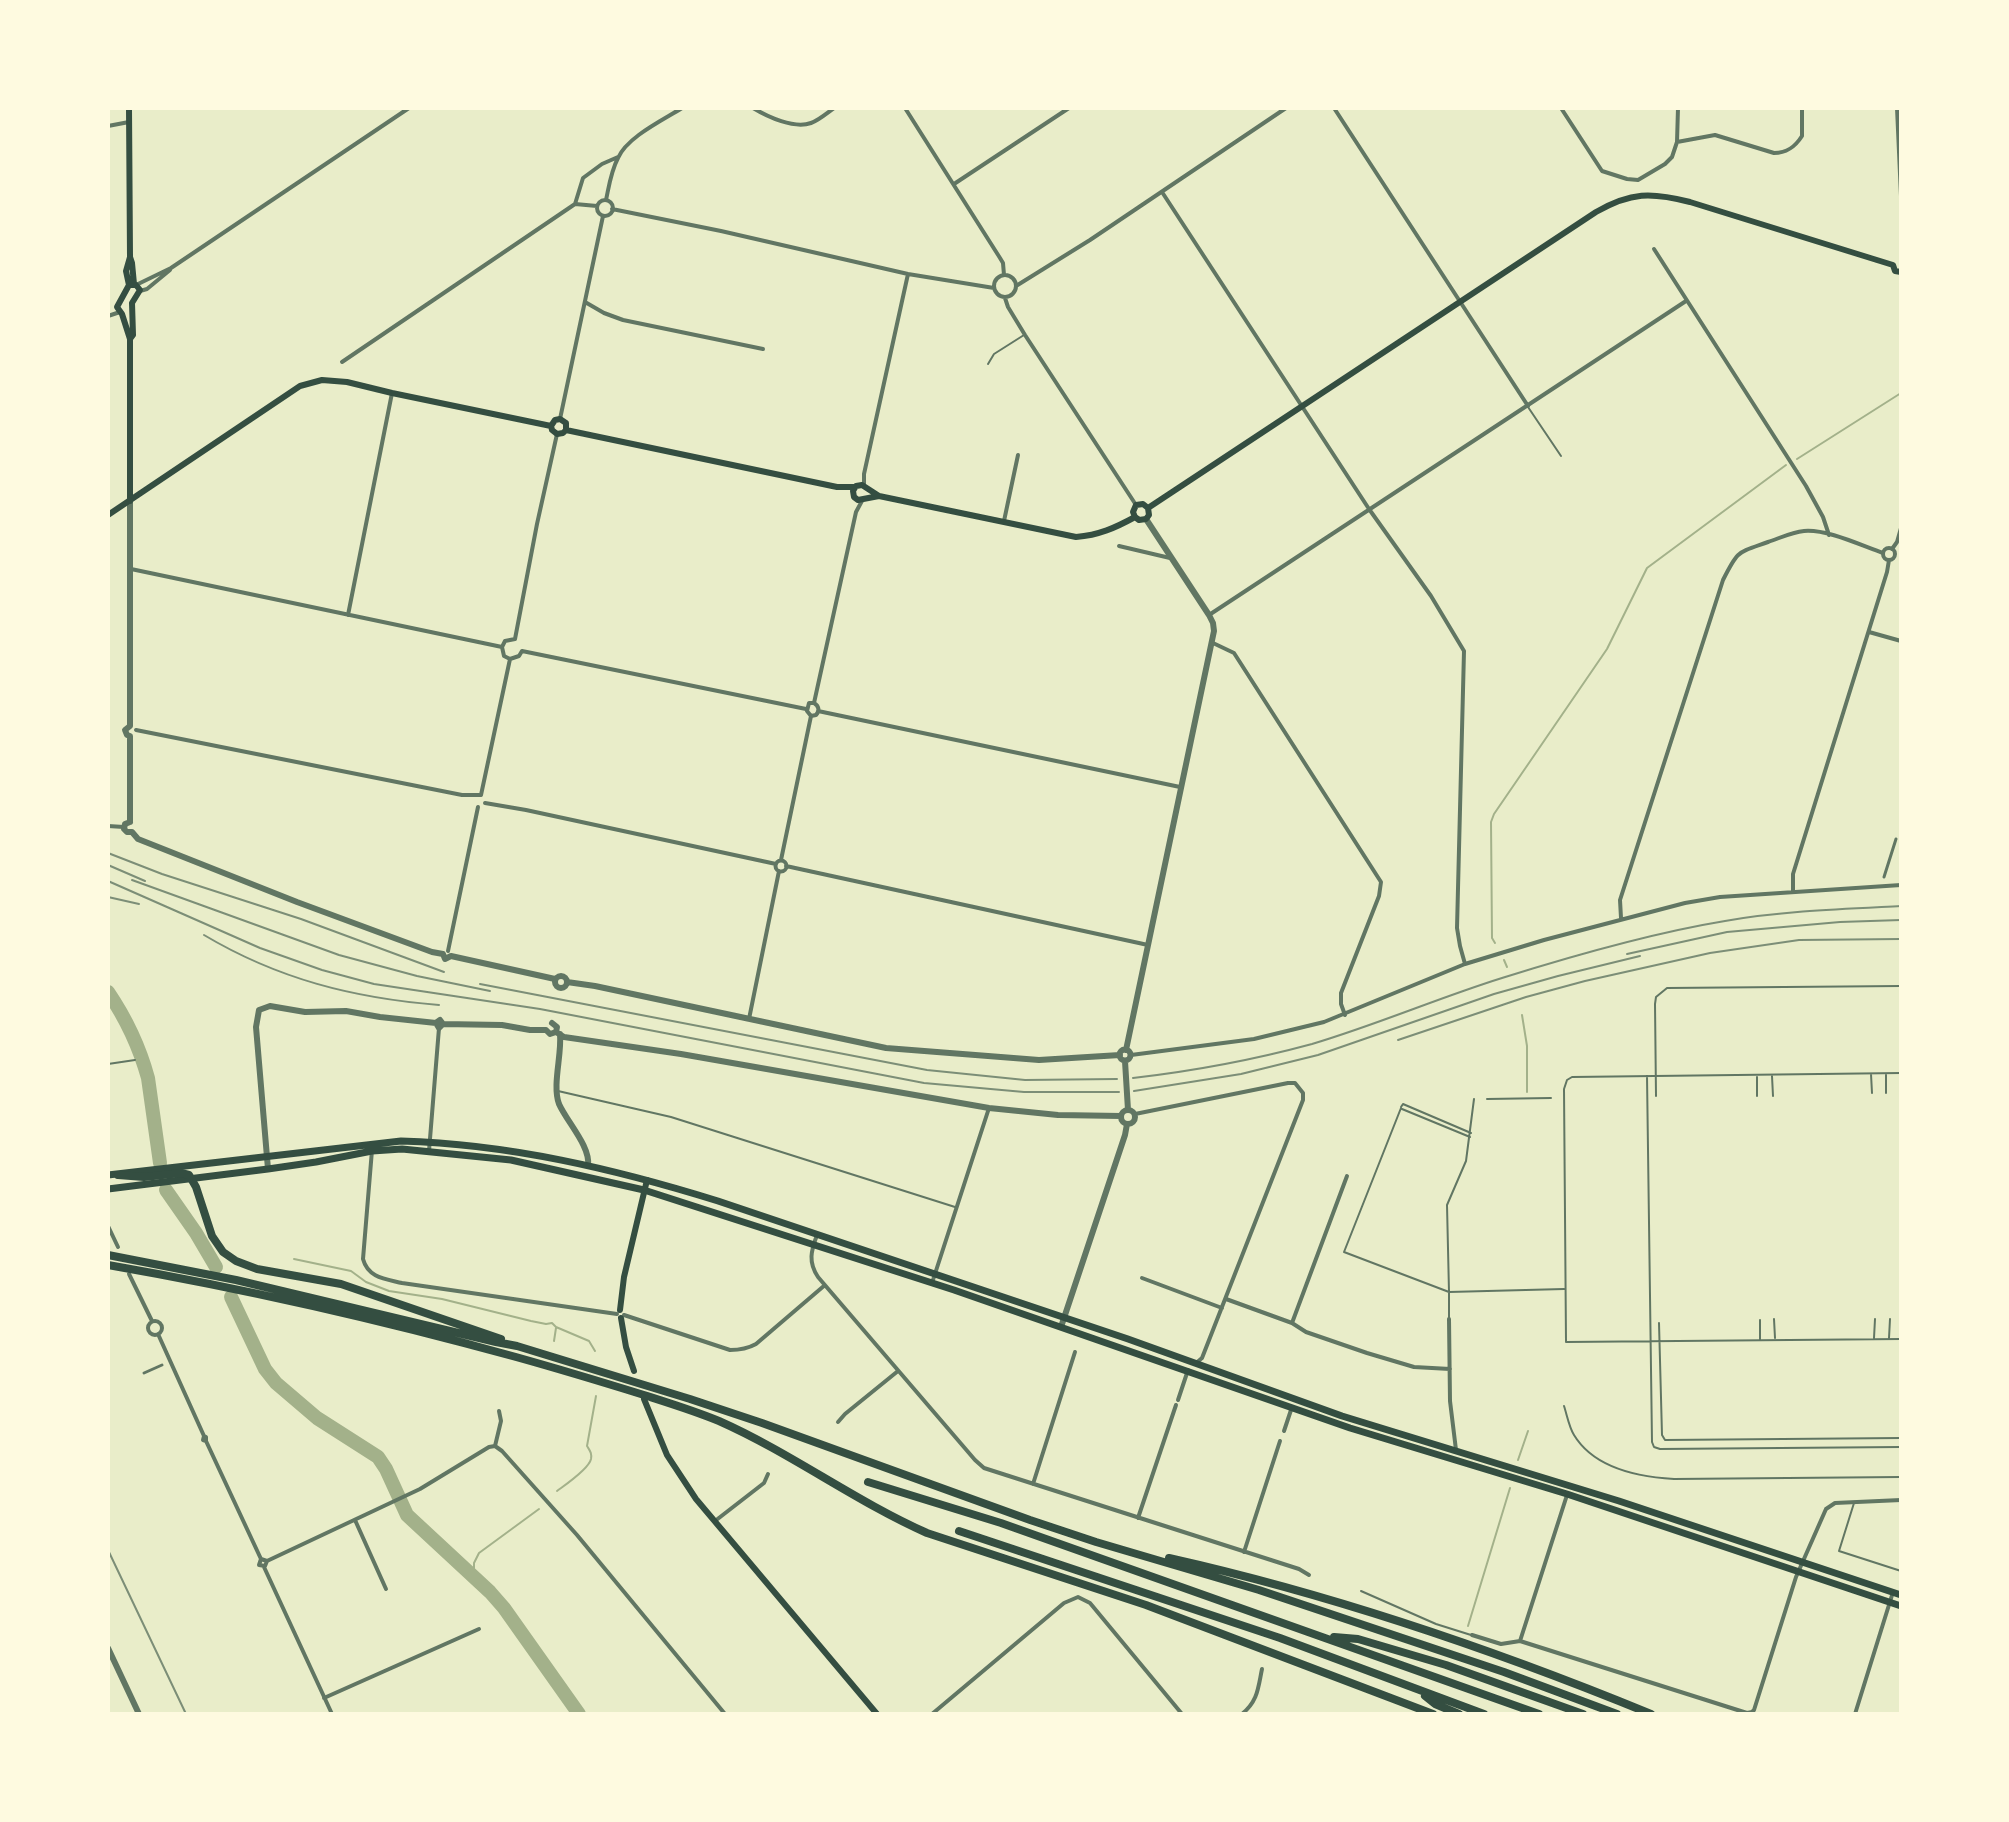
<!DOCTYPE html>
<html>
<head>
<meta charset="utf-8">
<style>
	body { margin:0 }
	#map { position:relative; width:2009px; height:1822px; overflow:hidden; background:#e9edc9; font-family:"Space Grotesk",sans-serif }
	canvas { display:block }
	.frame { position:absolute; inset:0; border:110px solid #fefae0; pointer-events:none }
</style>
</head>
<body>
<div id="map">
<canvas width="2009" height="1822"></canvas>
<div class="frame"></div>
</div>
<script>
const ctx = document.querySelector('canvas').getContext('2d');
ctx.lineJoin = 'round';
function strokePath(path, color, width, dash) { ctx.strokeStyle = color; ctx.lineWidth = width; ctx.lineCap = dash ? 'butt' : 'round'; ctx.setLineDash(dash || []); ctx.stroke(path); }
const stream = new Path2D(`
	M1797 459 1901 393
	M1495 943 1492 938 1491 822 1494 814 1607 649 1647 568 1786 465
	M1504 960 1507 967
	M1522 1015 1527 1046V1092
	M294 1259 351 1271 366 1282 389 1291 442 1299 531 1321 546 1324 552 1323 556 1327 589 1341 595 1351
	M554 1341 556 1328
	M1518 1460 1528 1431
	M557 1491C565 1485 589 1469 591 1459 592 1453 590 1451 587 1446L596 1396
	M474 1578V1563L479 1553 539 1509
	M1468 1626 1510 1488`);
const river = new Path2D(`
	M108 992C125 1017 140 1049 148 1078L160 1163
	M166 1190 196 1233 216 1267
	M231 1297 265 1369 276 1383 317 1418 378 1457 386 1469 407 1515 490 1592 504 1608 579 1714`);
const service = new Path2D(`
	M988 364 994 354 1024 335
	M1528 407 1561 456
	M108 1064 135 1060
	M1901 1073 1572 1077 1567 1080 1564 1089 1566 1342 1901 1339
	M1871 1074 1872 1093
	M1886 1075V1093
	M1647 1076 1652 1442 1654 1447 1660 1449 1901 1447
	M1772 1076 1773 1096
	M1757 1077V1096
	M558 1091 671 1117 955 1207
	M1656 1096 1655 1004 1656 997 1667 988 1901 986
	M1487 1099 1551 1098
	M1401 1107 1403 1104 1471 1133
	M1401 1108 1344 1252 1449 1292 1447 1205 1466 1161 1474 1099
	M1402 1109 1470 1137
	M1449 1319V1292L1564 1289
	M1774 1319 1775 1338
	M1760 1320V1340
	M1659 1323 1662 1435 1665 1440 1901 1438
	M1874 1338 1875 1319
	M1889 1338 1890 1319
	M1564 1406C1567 1415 1569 1427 1574 1435 1594 1468 1639 1477 1674 1479L1901 1477
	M1854 1503 1839 1551 1901 1571
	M1361 1591 1436 1624 1471 1635`);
const pedestrian = new Path2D(`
	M1884 877 1896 839
	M144 1373 162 1365`);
const minor = new Path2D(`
	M753 108C768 117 794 129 811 123 819 120 827 113 834 108
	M905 108 1000 258 1003 263 1004 275
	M1334 108 1528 406
	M1561 108 1602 171 1627 179 1638 180 1665 164 1672 157 1677 142 1678 108
	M1897 108 1901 196
	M108 126 129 122
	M1677 142 1715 135 1774 153C1787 153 1795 147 1802 136V108
	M954 184 1069 108
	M1162 192 1369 509 1431 596 1464 651 1457 928 1460 946 1465 964
	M606 200C609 186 611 171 618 158 627 137 663 120 682 108
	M597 208a8 8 0 1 1 16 0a8 8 0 1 1-16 0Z
	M575 204 583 178 602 164 618 157
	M612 209 721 231 908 274 994 288
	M1654 249 1806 486 1823 517 1829 535
	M994 286a11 11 0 1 1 22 0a11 11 0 1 1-22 0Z
	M136 285 171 268 409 108
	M1016 286 1090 240 1286 108
	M140 291 147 289 170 270
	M1005 298 1008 307 1025 335 1136 505
	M585 302 604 313 623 320 763 349
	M108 316 120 312
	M342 362 575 204 597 206
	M560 419 603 216
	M864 485V474L908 274
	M1004 521 1018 455
	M1119 546 1170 558
	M1883 554a6 6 0 1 1 12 0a6 6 0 1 1-12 0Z
	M1892 549 1897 542 1901 528
	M131 569 502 647
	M348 615 392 393
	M1209 615 1686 301
	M1869 632 1901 641
	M515 639 537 524 557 434
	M1213 643 1234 653 1381 882 1379 896 1341 993V1004L1345 1015
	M502 647 504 656 510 659
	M502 647 505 641 515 639
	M522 651 806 709
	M510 659 519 656 522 651
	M814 703H809L807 711 811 716 816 715C820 711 819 706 814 703L856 512 863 499
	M818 711 1180 787
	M136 730 462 795H481
	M481 795 510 659
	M485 803 526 810 776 864
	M108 826 124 827
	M781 860 811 716
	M775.5 866a5.5 5.5 0 1 1 11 0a5.5 5.5 0 1 1-11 0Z
	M786 866 1148 945
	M1793 891V874L1887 572 1889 560
	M1621 918 1620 900 1723 580C1738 550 1737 553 1768 542 1780 538 1792 532 1804 531 1827 529 1860 545 1883 553
	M448 951 478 807
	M749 1019 779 871
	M1131 1055 1254 1039 1324 1022 1465 964 1544 940 1685 903 1720 897 1901 885
	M1135 1114 1288 1083H1295L1303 1093V1100L1202 1358 1195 1364
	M372 1150 363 1259C368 1278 386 1279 402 1283L617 1314
	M429 1151 439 1028
	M108 1226 118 1247
	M817 1235C811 1251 808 1262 818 1277L975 1460 984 1468 1299 1569 1309 1575
	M129 1274 152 1321
	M1142 1278 1222 1308
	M932 1283 989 1108
	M1226 1299 1292 1323 1306 1332 1367 1353 1414 1367 1450 1369
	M624 1315 730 1350C740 1350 747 1349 756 1344L825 1285
	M1449 1319 1450 1401 1456 1450
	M148 1328a7 7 0 1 1 14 0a7 7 0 1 1-14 0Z
	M1292 1323 1347 1176
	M158 1334 204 1436
	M1178 1400 1188 1370
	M838 1422 845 1414 898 1371
	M1284 1431 1292 1407
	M204 1436 206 1437V1441L203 1440Z
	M206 1441 261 1559
	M495 1446 502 1451 577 1535 725 1714
	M495 1446 501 1421 499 1411
	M1033 1484 1075 1352
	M1138 1518 1176 1405
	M355 1520 386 1589
	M715 1521 764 1483 768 1474
	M1244 1552 1280 1441
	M267 1561 265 1566 259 1565 261 1559 267 1561 420 1489 489 1447 495 1446
	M264 1567 332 1714
	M1472 1635 1501 1644 1520 1641 1747 1713 1752 1712 1754 1710 1796 1577 1826 1509 1835 1503 1901 1500
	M1520 1641 1567 1495
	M324 1698 479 1629
	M932 1714 1064 1603 1078 1597 1090 1603 1182 1714
	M1242 1714C1258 1701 1258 1688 1262 1669
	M1855 1714 1893 1592`);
const tertiary = new Path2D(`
	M130 501V726L125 730 127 735 130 736V822
	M130 822 125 824 124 829 127 832H132L138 839 297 902 432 952 443 954 445 959 451 956 555 979
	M555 982a6 6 0 1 1 12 0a6 6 0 1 1-12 0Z
	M567 982 595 986 886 1048 1039 1060 1120 1055
	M440 1020 443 1024 439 1028 436 1023Z
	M552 1023 557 1027 556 1032
	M443 1024 502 1025 530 1030H546L550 1034 556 1032 564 1037 681 1054 989 1108 1058 1115 1121 1116
	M560 1034C562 1055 552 1085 559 1104 567 1122 591 1147 588 1166
	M1119.5 1055a5.5 5.5 0 1 1 11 0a5.5 5.5 0 1 1-11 0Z
	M1126 1050 1214 631 1213 623 1209 615 1146 519
	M1125 1061 1128 1110
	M1121 1117a7 7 0 1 1 14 0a7 7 0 1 1-14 0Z
	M268 1169 256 1027 259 1010 270 1006 305 1012 346 1011 380 1017 436 1023
	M1061 1327 1125 1135 1127 1124
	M108 1648 139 1714`);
const secondary = new Path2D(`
	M129 108 130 257 132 263 134 284
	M130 257 126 271 129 285 117 307 122 314 130 339
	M129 285H136L140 290 132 303 133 335 130 339V501
	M551 426 555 420 560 419 566 423V430
	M551 426 552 430 557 434 563 433 566 430
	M566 430 837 487H854
	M879 496 862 485 856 486 853 491 854 497 858 500 879 496 1076 537C1099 535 1115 528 1135 517
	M1148 508 1596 212C1631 192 1651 192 1690 202L1893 265 1895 271 1901 272
	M108 515 300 386 322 380 347 382 392 393 551 426
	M1135 517 1133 512 1136 505 1143 504 1148 508
	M1135 517 1139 520 1146 519 1149 515 1148 508
	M620 1310 624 1277 647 1180
	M621 1318 626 1347 634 1371
	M644 1399 667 1455 696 1499 877 1714`);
const trunk = new Path2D(`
	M108 1175 401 1141C509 1144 615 1169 718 1201L1128 1339 1342 1416 1619 1501 1901 1595
	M108 1189 268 1169 316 1162 372 1151 402 1149 511 1160 644 1190 954 1290 1350 1428 1567 1494 1901 1606`);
const motorway = new Path2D(`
	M118 1175 144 1177 181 1173 189 1175 196 1187 212 1236 223 1252 236 1261 257 1269 341 1284 501 1339
	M108 1255 236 1280 496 1342 517 1346 690 1399 762 1423 1030 1520 1096 1542 1259 1590 1504 1672 1617 1714
	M108 1265C246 1289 382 1320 516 1357 559 1369 602 1382 644 1395 669 1403 695 1411 719 1421 791 1453 855 1501 927 1533L1146 1605 1433 1714
	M868 1482 1001 1523 1539 1714
	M959 1531 1280 1638 1484 1714
	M1169 1558C1334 1595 1495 1650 1651 1714
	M1334 1637 1358 1639 1446 1665 1583 1714
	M1425 1696 1435 1704 1459 1714`);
const rail = new Path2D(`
	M108 853 162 874 301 919 444 972
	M108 865 145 881
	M132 880 339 955 417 976 490 991
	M108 881 260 948 322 970 374 984 540 1009 924 1083 1024 1092H1119
	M108 897 139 904
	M204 935C278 979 353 998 439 1005
	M1627 954 1727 932 1840 922 1901 920
	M480 984 927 1070 1025 1080 1117 1079
	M1398 1040 1526 997 1585 981 1710 953 1799 940 1901 939
	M1133 1078C1194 1071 1253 1060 1312 1044 1376 1025 1438 998 1502 978 1572 956 1652 933 1725 921 1783 911 1842 909 1901 906
	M1134 1091 1241 1074 1318 1055 1494 994 1558 976 1640 956
	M108 1550 186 1714`);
strokePath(stream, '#a3b18a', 2);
strokePath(river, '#a3b18a', 14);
strokePath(service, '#617663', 2);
strokePath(pedestrian, '#617663', 3);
strokePath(minor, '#617663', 4);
strokePath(tertiary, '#617663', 6);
strokePath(secondary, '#344e41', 6);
strokePath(trunk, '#344e41', 7);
strokePath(motorway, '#344e41', 8);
strokePath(rail, '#7c8e77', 2);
</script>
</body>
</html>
